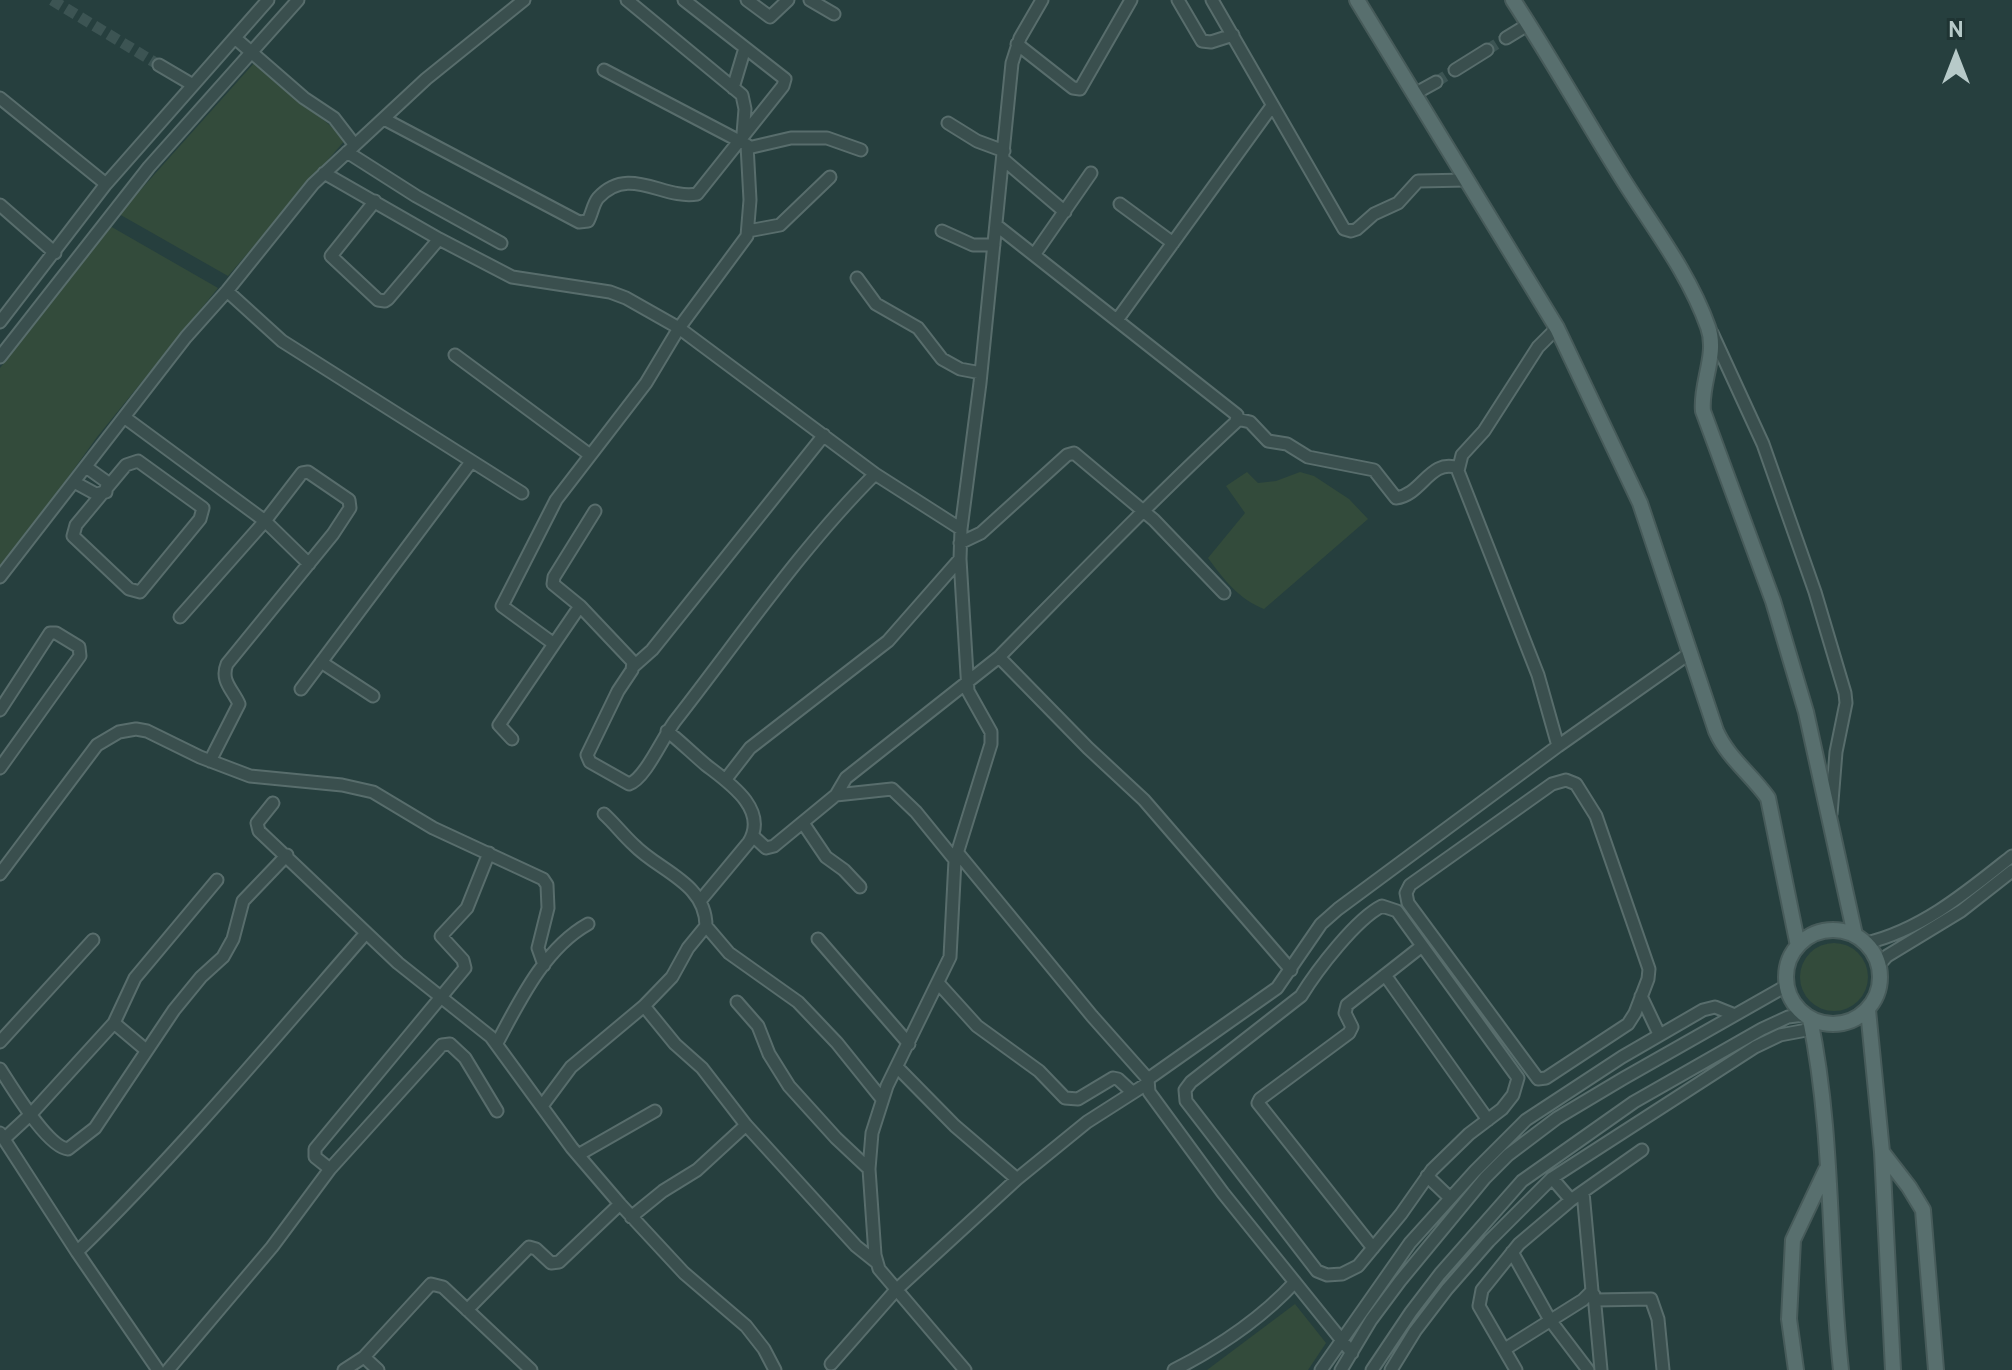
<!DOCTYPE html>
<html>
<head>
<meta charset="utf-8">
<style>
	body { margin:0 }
	#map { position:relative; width:2012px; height:1370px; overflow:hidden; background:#263f3e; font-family:Overpass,sans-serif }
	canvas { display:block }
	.north { position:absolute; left:1916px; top:16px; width:80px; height:80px; -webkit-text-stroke:6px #1f3433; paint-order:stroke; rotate:0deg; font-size:22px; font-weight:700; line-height:32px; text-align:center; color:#b7cac9 }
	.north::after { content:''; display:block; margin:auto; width:28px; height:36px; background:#b7cac9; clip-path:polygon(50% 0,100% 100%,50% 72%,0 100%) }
</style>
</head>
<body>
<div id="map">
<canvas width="2012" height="1370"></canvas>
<div class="north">N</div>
</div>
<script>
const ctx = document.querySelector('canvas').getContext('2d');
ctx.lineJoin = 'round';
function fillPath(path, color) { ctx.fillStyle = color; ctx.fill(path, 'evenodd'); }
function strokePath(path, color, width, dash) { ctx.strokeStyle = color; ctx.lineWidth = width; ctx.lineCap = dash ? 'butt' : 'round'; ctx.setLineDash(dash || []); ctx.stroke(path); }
const green = new Path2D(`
	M255 62 346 139 228 276 119 214Z
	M110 226 218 288 97 437 0 572V368Z
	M1247 472 1258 483 1276 481 1300 472 1314 476 1349 499 1368 519 1264 609C1239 599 1224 580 1208 558L1245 513 1226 486Z
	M1800 977a34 34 0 1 1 68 0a34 34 0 1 1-68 0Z
	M1295 1304 1326 1343 1308 1370H1207Z`);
const minorTunnel = new Path2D(`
	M52 0 159 65
	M1487 50 1506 38
	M1436 82 1455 70`);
const minor = new Path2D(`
	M627 0 742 95 745 109 743 134
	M747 0 770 17 788 0
	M810 0 834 14
	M1178 0 1202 41 1211 42 1233 35
	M1212 0 1344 229 1351 231 1357 229 1374 214 1398 203 1418 181 1467 180
	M235 38 304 98 334 118 354 144
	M1506 38 1529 24
	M1017 44 1073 88 1080 89 1131 0
	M159 65 193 85
	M1455 70 1487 50
	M733 88 745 48
	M1416 93 1436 82
	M0 98 106 184
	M384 119 579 222 588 221C592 214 593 204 598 198 629 164 663 200 697 194L783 86 785 79 684 0
	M948 123 977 141 1004 151
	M748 148 791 138H827L861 150
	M347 152 416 196 501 243
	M1004 160 1065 212
	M324 173 439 239 512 277 610 292 626 298 679 328 875 474 961 529
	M375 201 331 256 378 300 385 301 388 299 439 239
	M1120 204 1173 243
	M0 205 55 253
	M996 225 1237 415 1236 422C1154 498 1077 578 999 657L1088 748 1144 800 1291 970
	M748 231 780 225 830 177
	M942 231 973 245H994
	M1034 255 1091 173
	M857 278 876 304 918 328 942 359 960 369 981 373
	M227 291 282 341 522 493
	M1117 320 1272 106
	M0 322 106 184 268 0
	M1557 328 1538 347 1484 431 1462 455 1458 471 1538 675 1558 746
	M1712 333 1763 444 1815 592 1845 693 1846 703 1836 752 1831 814
	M455 355 590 455
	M0 357 149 167 298 0
	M124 417 265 521 309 564
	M1237 419 1250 422 1268 441 1287 444 1308 457 1374 470 1396 498C1422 495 1430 458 1458 468
	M138 461 203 508 200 519 140 592 129 589 73 536 76 525 126 465Z
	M74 482 96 494 106 492 107 482 86 467
	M595 511 554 577 553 584 580 606 633 662 632 670 618 691 587 755 590 762 629 784C645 779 663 737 675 721 740 638 800 549 875 474
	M960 543 981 533 1067 455 1074 453 1154 520 1224 593
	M0 577 186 337 227 291 313 184 426 79 524 0
	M580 606 554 644 502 606 556 500 646 383 679 328 747 236 750 200 747 145 604 70
	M180 617 265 521 302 473 308 472 349 500 350 508 333 534 227 664C220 681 233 690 239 704L210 761
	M321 662 373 696
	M634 666 652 650 824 435
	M301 689 471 462
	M0 710 50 633H56L79 647 80 656 0 768
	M667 731C681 742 693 754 706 765 728 782 769 809 749 842L700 901
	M512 739 499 725 554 644
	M726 779 750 748 888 641 960 559
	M1566 780 1576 784 1596 816 1649 969 1648 979 1635 1013 1628 1024 1546 1078 1538 1079 1408 903 1406 893 1410 885 1552 784Z
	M836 795 892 789 916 812 955 860
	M273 803 257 823 259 831 398 963 491 1037 572 1148 620 1204 684 1273 746 1326 764 1349 775 1370
	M803 823 826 857 844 870 860 887
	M753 836 766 848 774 846 836 795 846 778 999 657
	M957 852 1092 1016 1148 1079
	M0 874 97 745 119 732 136 729 147 731 200 757 250 776 342 785 373 792 433 828 543 879 547 885 548 908 538 948 544 965
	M1382 906 1397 911 1518 1078 1513 1095 1502 1109 1469 1134 1432 1170 1401 1214 1358 1266 1342 1274 1327 1275 1317 1271 1186 1101 1185 1090 1191 1082 1301 996C1317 970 1356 919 1382 906Z
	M706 926 729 953 798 1002 837 1043 882 1099
	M818 939 909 1044
	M1866 943C1922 930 1968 891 2012 856
	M1879 965 1887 956 1961 911 2012 871
	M1385 975 1488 1120
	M939 984 977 1026 1039 1071 1065 1098 1078 1099 1113 1078 1118 1079 1132 1092
	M1641 996 1659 1034
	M737 1002 758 1026 769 1054 789 1086 836 1138 869 1169
	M644 1006 675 1044 702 1068 746 1125 856 1246 876 1262
	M114 1023 146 1050
	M0 1042 93 940
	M497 1043C520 1000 545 948 588 924
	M897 1067 955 1126 1017 1179
	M0 1069C12 1087 47 1147 68 1149L95 1128 174 1010 201 977 223 957 233 939 243 901 287 855
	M542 1106 571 1067 644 1006 672 977 688 948 706 926C706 883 659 871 634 845 623 835 615 824 604 814
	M0 1133 77 1252C179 1152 272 1041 366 933
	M4 1139 31 1114 114 1023 135 978 217 880
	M578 1155 655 1111
	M330 1169 315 1157V1149L465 968 463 960 441 936 467 908 489 853
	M1427 1176 1450 1198
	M1552 1178 1571 1200
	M631 1217 663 1191 697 1170 746 1125
	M1373 1248 1258 1103 1260 1099 1349 1033 1352 1027 1345 1013 1347 1005 1422 946
	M77 1252 158 1370
	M1512 1252 1550 1320 1588 1370
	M1594 1295 1601 1370
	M1596 1300 1651 1299 1658 1319 1663 1370
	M467 1310 529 1247 536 1249 551 1263 559 1262 620 1204
	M1505 1349 1583 1300 1592 1291 1583 1192
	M1352 1353 1223 1193 1149 1092 1148 1079 1277 988 1321 924 1338 909 1558 746 1690 653
	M364 1357 378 1370
	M831 1364 896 1290 1017 1179 1087 1122 1148 1083
	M168 1370 272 1247 330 1169 442 1045 450 1044 465 1058 497 1111
	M344 1370 364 1357 431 1284 443 1287 531 1370
	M965 1370 879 1269 875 1255 869 1169 872 1133 887 1086 950 957 955 860 991 744V732L968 691 960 559 961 529 980 383 1012 63 1020 38 1042 0
	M1174 1370C1219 1347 1260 1320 1295 1282
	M1321 1370 1410 1243 1475 1171 1526 1120 1622 1057 1703 1010 1715 1007 1735 1015
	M1341 1370 1371 1320 1400 1281 1485 1178 1508 1155 1557 1118 1624 1078 1786 986
	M1372 1370 1411 1312 1440 1274 1522 1181 1634 1102 1762 1029 1788 1017 1804 1015
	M1391 1370 1415 1331 1447 1289 1489 1241 1552 1178 1755 1047 1780 1035 1812 1029
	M1516 1370 1479 1306 1482 1290 1519 1244 1571 1200 1642 1150`);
const major = new Path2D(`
	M1357 0 1557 328 1640 503 1716 731C1728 758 1751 774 1768 798L1798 946
	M1513 0C1551 58 1585 119 1622 178 1652 226 1689 273 1708 327 1718 354 1700 384 1703 411L1773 601 1806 712 1855 935
	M1786 977a47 47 0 1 1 94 0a47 47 0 1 1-94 0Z
	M1868 1010 1882 1152 1893 1370
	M1810 1019C1834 1134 1828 1254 1841 1370
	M1882 1152 1909 1187 1923 1210 1936 1370
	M1796 1370 1789 1319 1793 1240 1826 1170`);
fillPath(green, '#334b3b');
strokePath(minorTunnel, '#3c5453', 11, [11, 5.5]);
strokePath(minor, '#586d6c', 15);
strokePath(major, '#475b5a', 18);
strokePath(minor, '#3a4f4e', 11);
strokePath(major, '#586f6e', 14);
</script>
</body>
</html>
